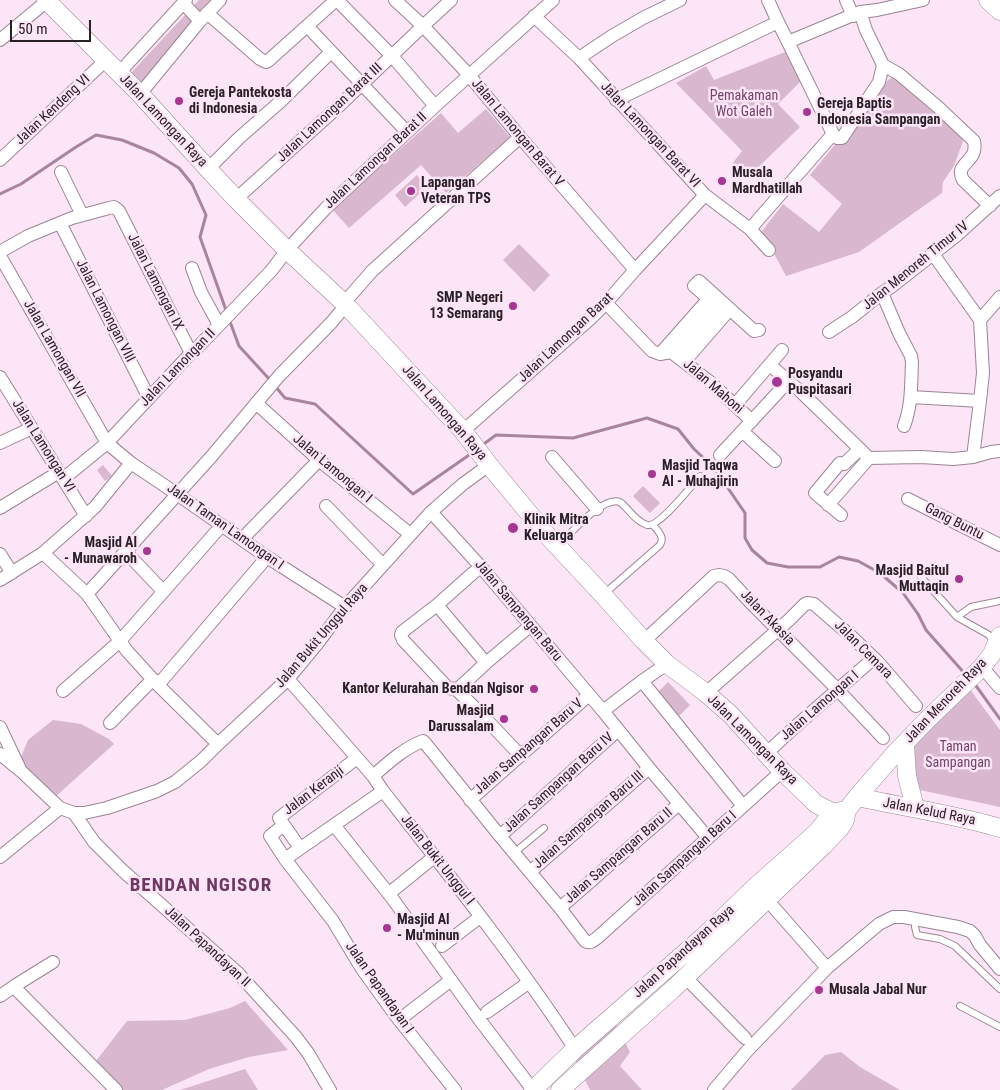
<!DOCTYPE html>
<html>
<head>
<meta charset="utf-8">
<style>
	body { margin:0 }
	#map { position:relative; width:1000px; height:1090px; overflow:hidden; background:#fce5f6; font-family:"Roboto Condensed",sans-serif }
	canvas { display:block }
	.scale { position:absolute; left:10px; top:20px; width:81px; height:22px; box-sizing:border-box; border:2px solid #292127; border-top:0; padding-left:6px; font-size:15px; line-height:18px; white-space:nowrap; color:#292127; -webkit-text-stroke:4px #fce5f6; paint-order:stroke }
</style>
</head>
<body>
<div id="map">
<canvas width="1000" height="1090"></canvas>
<div class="scale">50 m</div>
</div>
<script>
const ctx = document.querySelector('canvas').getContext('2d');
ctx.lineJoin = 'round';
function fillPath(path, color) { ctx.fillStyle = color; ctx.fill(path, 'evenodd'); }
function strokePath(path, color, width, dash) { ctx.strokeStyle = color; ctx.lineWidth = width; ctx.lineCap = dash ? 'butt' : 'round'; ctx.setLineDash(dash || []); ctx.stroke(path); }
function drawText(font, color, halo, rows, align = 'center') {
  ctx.font = font + ' "Roboto Condensed",sans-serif'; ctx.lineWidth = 5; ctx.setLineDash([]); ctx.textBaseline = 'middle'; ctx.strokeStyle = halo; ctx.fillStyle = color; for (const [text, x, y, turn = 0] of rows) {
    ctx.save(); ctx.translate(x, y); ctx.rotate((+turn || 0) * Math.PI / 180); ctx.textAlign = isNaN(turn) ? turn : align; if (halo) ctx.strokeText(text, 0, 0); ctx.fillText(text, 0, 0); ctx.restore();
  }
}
const green = new Path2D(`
	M199 0H217L143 88 130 74Z
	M785 52 801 81 778 104 800 127 746 179 732 164 742 151 676 83 706 66 714 80Z
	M898 74 964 138 954 166 943 182 942 193 859 252 786 276 762 231 783 204 819 232 842 204 810 175 888 80Z
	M486 109 510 137 446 193 421 165 349 228 332 209 441 113 458 133Z
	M417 175 427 187 405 207 395 195Z
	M519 244 550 275 534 292 503 260Z
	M103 465 112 476 105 481 97 470Z
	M643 486 660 503 650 513 633 496Z
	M668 682 690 705 679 716 656 694Z
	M969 688 1000 730V807L920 790 914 771 911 754 917 737Z
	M53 720 81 724 109 739 114 744 55 797 19 762 28 740Z
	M245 1001 288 1050 249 1057 209 1069 162 1090H115L96 1061 127 1021 185 1020 230 1008Z
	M616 1025 630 1052 620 1066 642 1090H590L575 1060Z
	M841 1052 860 1067 900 1090H791L825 1055Z
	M245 1069 258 1090H180Z`);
const stream = new Path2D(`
	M0 194 21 184 76 147 96 135 122 140 154 153 179 168 192 184 206 215 200 237 227 313
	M229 319 239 346 271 381
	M275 386 285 398 315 404 413 494 472 453
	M481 446 496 435 573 438 647 418 678 429 694 449 708 462 719 475 745 513V538L752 550 767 563 788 567H820L839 557 858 561 880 573 903 593 918 614 926 630 966 675
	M974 683 1000 719`);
const lane = new Path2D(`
	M558 546C571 533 602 496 620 502 628 508 636 522 647 525 659 528 691 486 700 476
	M921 577 957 617 989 635 995 644
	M604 594 660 545C665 537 658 531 653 525
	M957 617 971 607 1000 601
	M514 853 544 828
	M916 920 915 927 917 935 940 939 955 946 1000 989
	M960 1006 1000 1027`);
const street = new Path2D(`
	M337 0 392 56 435 106
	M395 0 423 26 469 75 520 137 635 270
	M768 0 778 22 788 42 833 134 837 138H842L879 82 883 65
	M846 0 853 16
	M183 3 200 21
	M860 12 866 30 883 65 899 74 938 107 974 141C975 146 975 150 973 154 968 164 956 167 963 180L990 206
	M207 13 260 59 266 62 268 61 336 0
	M534 16 579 58 705 195 750 229 769 250
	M308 27 407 132
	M0 40 47 1
	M788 42 860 12 877 10 923 0
	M579 58 612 36 643 18 680 0
	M119 73 186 0
	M140 94 200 21 220 0
	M616 100 778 22
	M0 160 106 60
	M208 169 239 138 281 101 331 52
	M61 172 82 215
	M236 199 340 105 423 26 451 0
	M60 223 149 398
	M750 229 833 134
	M0 252 28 236 72 218 109 208 114 207 119 211 191 353
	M933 254 980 320
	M0 256 107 443 131 463 177 494 267 557 345 607
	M192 268 201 292 219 325
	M882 293 899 333 911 356 912 362C911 384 912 405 904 426
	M709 299 694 286 699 281 754 331 759 330
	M606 303 652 351 660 354 671 352 675 355 710 382 752 421
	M829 332 852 317 882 293 891 287 957 235 1000 196
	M660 354 713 294
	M675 355 717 307
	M684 362 730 309
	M770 365 794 386
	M0 377 86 516
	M911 397 980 401
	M256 403 319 460 410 534
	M735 405 782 350
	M463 431 590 319 606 303 635 270 705 195
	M742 431 775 461
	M0 443 32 428
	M720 455 783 387C789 384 793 385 798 389L869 458
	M552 457 597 509
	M973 457 980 401 983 373 980 320 1000 297
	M869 458 921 457 953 459 973 457 991 452 1000 451
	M63 479 107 443 191 353 197 348 271 271 287 250 326 208 435 106 553 0
	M908 499 1000 545
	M828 505 869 458
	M326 506 383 565
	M0 508 59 472
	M431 512 481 567 603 711 649 768 708 838
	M841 515 815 493 840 463 844 464 860 449
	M242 539 319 460
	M125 551 163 591
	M43 553 87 594 127 651 158 685 218 744
	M0 554 12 573
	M481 567 473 573 437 605 402 632 401 635 403 640 448 688 456 689 459 688 486 663 530 626
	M0 580 43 553 95 507 131 463
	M87 594 211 457 279 376 331 323 341 311 344 303 372 271 520 137
	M437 605 486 663
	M644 641 714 576 719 575 724 576 729 579 751 603 838 690 883 738
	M982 667 1000 688
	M288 679 373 776 383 791C449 875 516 959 575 1049
	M642 681 743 806
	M158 685 267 557
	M456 689 481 714 520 755
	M63 691 120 641 222 525
	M706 693 789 620 805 604 807 603 814 604 853 638 878 662 916 706
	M603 711 642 681 667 664
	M110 723 153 679
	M0 727 19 767
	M767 753C801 720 838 690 874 658
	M0 754 21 771 60 808 74 813H84L107 808 157 791 175 782 201 761 218 744 288 679 317 644 345 607 431 512 463 484 489 465
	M373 776C388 763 404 748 423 741L425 743 500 836 560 908 585 941C590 944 593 941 597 938L782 771
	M383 791 285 859 333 921 362 969 396 1016 455 1090
	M470 800 589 695
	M74 813 94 842 122 870 238 973 296 1037 308 1053 330 1090
	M284 825 270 836 285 859
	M334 825 392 898 479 1019 533 1090
	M500 836 618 730
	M300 848 279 818 357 758
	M0 857 60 808
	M530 872 649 768
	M392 891 434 857
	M762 894 827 968 879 924 893 917H904L958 927 970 931 975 936 980 945 1000 969
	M560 908 679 804
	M442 946 480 917
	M53 962 16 985 18 991 116 1090
	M685 977 745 1038
	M0 996 16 985
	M487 1012 528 983
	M399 1020 451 980
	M714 1090 747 1051 827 968`);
const secondary = new Path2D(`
	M46 0 140 94 208 169 236 199 287 250 344 303 463 431 489 465 547 535 603 595 644 641 667 664 706 693 731 715 782 771 808 796 816 804 834 813 845 820
	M988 0 1000 11
	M905 743 907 776 915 808
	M857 797C904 807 953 814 1000 828
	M533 1090 575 1049 702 938 755 887 807 841 818 831 829 817 834 813 844 810
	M560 1090 673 989 824 845 840 828 845 820 847 810 857 797 897 751 928 719 982 667 992 654 1000 636`);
const markers = [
	[179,101,5,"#a73692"],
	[807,112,5,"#a73692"],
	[722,181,5,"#a73692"],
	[411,191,5,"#a73692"],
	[513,306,5,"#a73692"],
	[777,382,6,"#a73692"],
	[652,474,5,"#a73692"],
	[513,528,6,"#a73692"],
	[147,551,5,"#a73692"],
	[959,579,5,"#a73692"],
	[534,689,5,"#a73692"],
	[504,719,5,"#a73692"],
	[387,928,5,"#a73692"],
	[819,990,5,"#a73692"]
];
const poiNames = [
	["Gereja Pantekosta",189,93],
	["di Indonesia",189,109],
	["Gereja Baptis",817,104],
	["Indonesia Sampangan",817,120],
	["Musala",732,173],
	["Mardhatillah",732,189],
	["Lapangan",421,183],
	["Veteran TPS",421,199],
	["SMP Negeri",503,298,"right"],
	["13 Semarang",503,314,"right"],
	["Posyandu",788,374],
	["Puspitasari",788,390],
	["Masjid Taqwa",662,466],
	["Al - Muhajirin",662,482],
	["Klinik Mitra",524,520],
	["Keluarga",524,536],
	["Masjid Al",137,543,"right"],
	["- Munawaroh",137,559,"right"],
	["Masjid Baitul",949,571,"right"],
	["Muttaqin",949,587,"right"],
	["Kantor Kelurahan Bendan Ngisor",524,689,"right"],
	["Masjid",494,711,"right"],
	["Darussalam",494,727,"right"],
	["Masjid Al",397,920],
	["- Mu'minun",397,936],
	["Musala Jabal Nur",829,990]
];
const parkNames = [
	["Pemakaman",744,96],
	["Wot Galeh",744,112],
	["Taman",958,747],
	["Sampangan",958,763]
];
const streetNames = [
	["Jalan Kendeng VI",53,110,-43],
	["Jalan Lamongan Barat III",330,113,-43],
	["Jalan Lamongan Raya",163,121,47],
	["Jalan Lamongan Barat V",517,133,50],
	["Jalan Lamongan Barat VI",650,135,47],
	["Jalan Lamongan Barat II",376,161,-43],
	["Jalan Menoreh Timur IV",916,266,-39],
	["Jalan Lamongan IX",155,282,63],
	["Jalan Lamongan VIII",105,311,63],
	["Jalan Lamongan Barat",566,338,-43],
	["Jalan Lamongan VII",54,349,60],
	["Jalan Lamongan II",178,368,-46],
	["Jalan Mahoni",713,387,41],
	["Jalan Lamongan Raya",444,413,49],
	["Jalan Lamongan VI",43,446,58],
	["Jalan Lamongan I",332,469,40],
	["Gang Buntu",954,522,27],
	["Jalan Taman Lamongan I",225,527,35],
	["Jalan Sampangan Baru",518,611,50],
	["Jalan Akasia",767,618,46],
	["Jalan Bukit Unggul Raya",322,636,-49],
	["Jalan Cemara",863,650,45],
	["Jalan Menoreh Raya",946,701,-46],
	["Jalan Lamongan I",820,706,-41],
	["Jalan Lamongan Raya",752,740,45],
	["Jalan Sampangan Baru V",529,747,-41],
	["Jalan Sampangan Baru IV",559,783,-42],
	["Jalan Keranji",314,791,-37],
	["Jalan Kelud Raya",929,812,11],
	["Jalan Sampangan Baru III",589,820,-41],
	["Jalan Sampangan Baru II",619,856,-41],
	["Jalan Sampangan Baru I",685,859,-42],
	["Jalan Bukit Unggul I",437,860,52],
	["Jalan Papandayan II",207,947,43],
	["Jalan Papandayan Raya",684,952,-42],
	["Jalan Papandayan I",379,988,55]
];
const districtNames = [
	["BENDAN NGISOR",201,886]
];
fillPath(green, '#d8b7cf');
strokePath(stream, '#a8849f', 3);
strokePath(lane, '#9a8594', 8);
strokePath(street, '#9a8594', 14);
strokePath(secondary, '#9a8594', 19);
strokePath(lane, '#fff', 6);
strokePath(street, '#fff', 12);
strokePath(secondary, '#fff', 18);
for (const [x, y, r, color] of markers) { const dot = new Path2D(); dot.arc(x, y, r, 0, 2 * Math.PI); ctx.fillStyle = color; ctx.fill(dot); strokePath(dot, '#fce5f6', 2); }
drawText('bold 14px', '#292127', '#fce5f6', poiNames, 'left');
drawText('14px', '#75436a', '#fce5f6', parkNames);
drawText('14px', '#292127', '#fce5f6', streetNames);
ctx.letterSpacing = '1px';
drawText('bold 19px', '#6f3763', '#fce5f6', districtNames);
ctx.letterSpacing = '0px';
</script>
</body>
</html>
